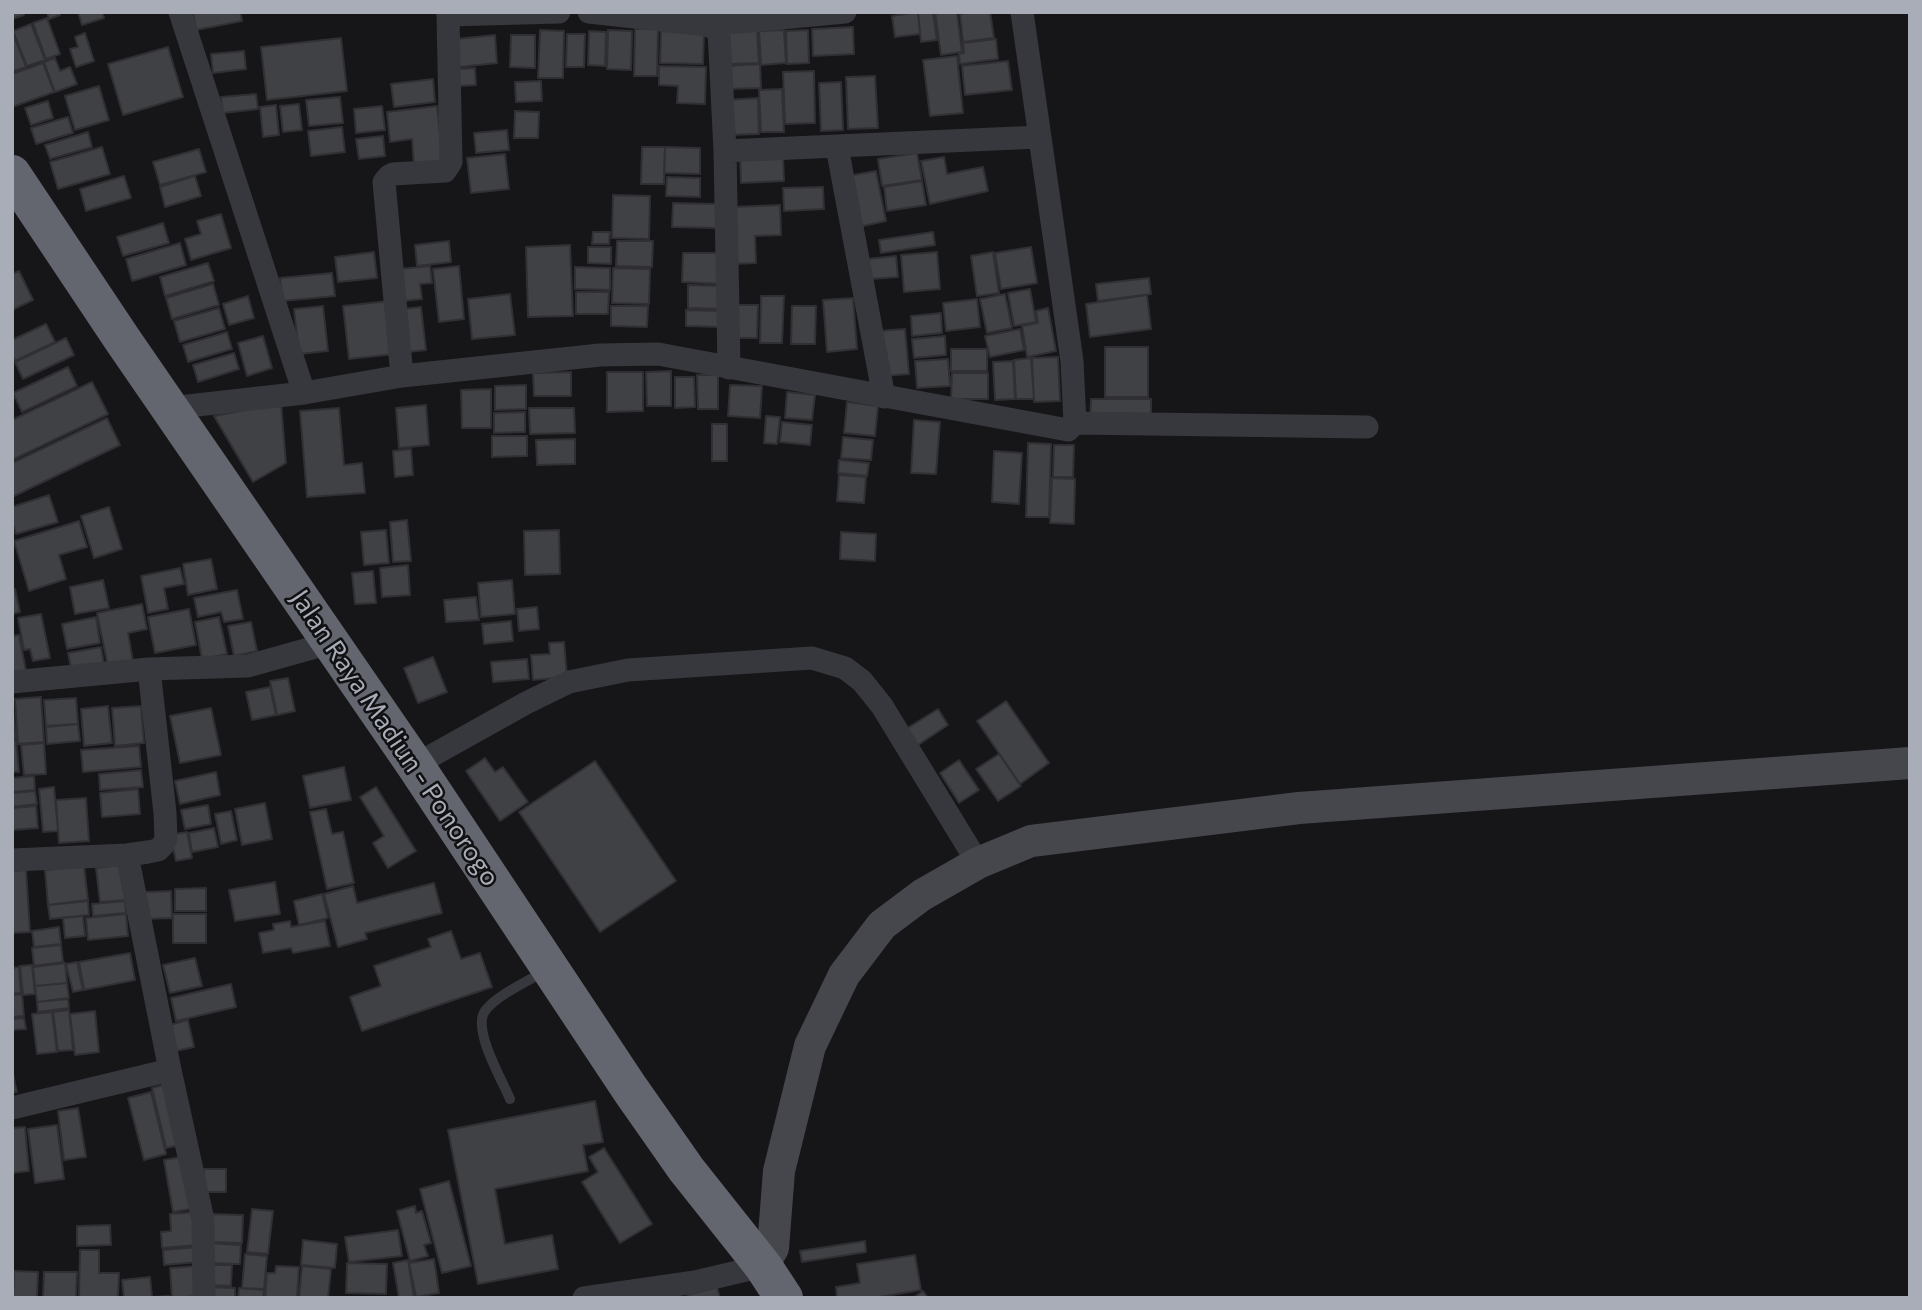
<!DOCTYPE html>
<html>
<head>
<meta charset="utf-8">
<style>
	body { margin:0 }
	#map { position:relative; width:1922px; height:1310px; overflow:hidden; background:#161618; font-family:Commissioner,sans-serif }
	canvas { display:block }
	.frame { position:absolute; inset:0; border:14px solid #a8adb8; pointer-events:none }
</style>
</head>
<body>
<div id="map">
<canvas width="1922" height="1310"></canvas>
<div class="frame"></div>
</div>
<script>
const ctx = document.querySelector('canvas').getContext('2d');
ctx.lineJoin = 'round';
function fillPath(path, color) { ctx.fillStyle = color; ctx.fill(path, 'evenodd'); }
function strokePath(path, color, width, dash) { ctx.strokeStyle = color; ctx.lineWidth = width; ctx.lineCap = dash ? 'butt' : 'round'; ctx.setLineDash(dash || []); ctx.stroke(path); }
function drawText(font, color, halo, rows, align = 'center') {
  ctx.font = font + ' Commissioner,sans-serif'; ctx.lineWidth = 5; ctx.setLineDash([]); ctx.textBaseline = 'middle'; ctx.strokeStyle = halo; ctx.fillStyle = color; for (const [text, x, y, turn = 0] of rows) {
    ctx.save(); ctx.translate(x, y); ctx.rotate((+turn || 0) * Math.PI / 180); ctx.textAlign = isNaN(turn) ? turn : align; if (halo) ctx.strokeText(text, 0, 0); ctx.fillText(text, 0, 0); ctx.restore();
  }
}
const building = new Path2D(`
	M12 12H23L24 15 12 19Z
	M47 12H59L60 15 49 19Z
	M78 12H102L104 18 82 25Z
	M193 12H240L242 21 196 30Z
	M918 12 920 34 895 37 892 16Z
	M918 12H933L937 40 921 42Z
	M935 12H957L962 52 941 55Z
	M972 12H990L994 38 963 42 960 14Z
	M47 18 60 54 46 59 33 23Z
	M31 24 45 60 27 66 13 31Z
	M853 27 854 54 813 56 812 29Z
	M635 29H658L657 76H634Z
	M540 30 564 31 563 78H538Z
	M608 30 632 31 631 70 607 69Z
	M757 30 759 63 726 64 725 31Z
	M784 30 786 63 761 65 759 31Z
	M808 30 809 63 787 64 786 31Z
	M12 31 26 67 12 72Z
	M589 31 606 32 605 66 588 65Z
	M661 31 704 32 703 64 660 63Z
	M85 33 94 61 76 67 70 49 78 47 75 37Z
	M567 34H585L584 67H566Z
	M495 35 497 63 459 67 456 39Z
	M511 35H535V68L510 67Z
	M341 38 347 91 267 100 261 47Z
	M996 39 998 59 960 64 959 54 964 53 963 43Z
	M168 47 183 97 123 115 108 64Z
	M244 51 246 69 213 73 211 54Z
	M957 56 963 113 930 116 923 60Z
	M55 58 60 71 70 67 77 84 55 92 44 62Z
	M1008 61 1012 90 965 95 962 66Z
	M43 63 54 92 12 107V74Z
	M760 64 761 88 727 89 726 66Z
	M659 66 706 67 705 104 677 103 678 86 659 85Z
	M475 68 476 85 459 86V69Z
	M814 71 815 123 785 124 783 72Z
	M875 76 878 128 848 129 846 77Z
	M433 79 435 102 394 107 391 84Z
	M541 81 542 101 516 102 515 82Z
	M841 82 843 130 821 131 819 83Z
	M99 86 109 120 75 130 65 96Z
	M782 89 784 132H761L759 90Z
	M256 94 258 109 223 113 221 97Z
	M340 97 343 123 309 126 306 100Z
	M758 98 759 134 728 135 727 100Z
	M48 101 53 118 31 125 25 108Z
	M299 104 302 130 283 132 280 106Z
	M276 105 279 135 263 137 260 107Z
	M382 106 385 130 356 133 354 109Z
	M437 106 443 162 414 165 412 139 390 142 387 112Z
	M515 111 539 112 538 138H514Z
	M68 117 73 133 36 144 31 128Z
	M342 127 345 152 311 156 308 131Z
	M507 130 509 150 476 153 474 133Z
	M88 132 92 147 50 159 45 145Z
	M383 136 385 156 359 159 356 139Z
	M102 147 110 174 58 189 50 162Z
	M642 147H665L664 184H641Z
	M665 147 700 148V174L664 173Z
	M199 149 206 172 160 185 153 162Z
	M917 153 922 180 882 186 878 159Z
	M505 154 509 189 471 193 467 158Z
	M783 155 784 181 741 183 740 157Z
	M944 157 947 174 983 167 988 191 930 204 921 161Z
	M876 171 886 221 858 227 848 176Z
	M124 176 131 198 86 211 80 189Z
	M195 176 201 196 165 207 160 187Z
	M667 177 700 178V197L666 196Z
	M922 181 926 205 887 211 884 187Z
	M823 187 824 209 784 211 783 188Z
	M613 195 650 196 649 239 612 238Z
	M673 203 717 204 716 228 672 227Z
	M780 205 781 235 755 236 756 263 734 264 731 207Z
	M221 214 231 248 191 260 185 239 201 234 197 221Z
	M163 223 169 243 123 256 117 237Z
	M593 232H610L609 244H592Z
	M933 232 935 245 881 253 879 240Z
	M449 241 451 262 417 266 415 245Z
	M617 241H653L652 267 616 266Z
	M180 243 186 265 132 281 126 259Z
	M570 245 573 316 528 317 526 247Z
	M588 247H611V264L588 263Z
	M1031 247 1037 283 1001 289 995 253Z
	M374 252 377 278 338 282 335 257Z
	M937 252 940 289 904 292 901 255Z
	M993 252 999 293 977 296 971 256Z
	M683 253H724L723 284 682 282Z
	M896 256 898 277 870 279 868 259Z
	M208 263 214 281 165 296 160 277Z
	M430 266 432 283 420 284 422 299 404 301 400 269Z
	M459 266 464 319 439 322 433 269Z
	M575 267 610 268V290L575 289Z
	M613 268 650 269 649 304 612 303Z
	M19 271 33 300 12 310V274Z
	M332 273 335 296 282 301 280 278Z
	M1149 278 1151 294 1098 301 1096 284Z
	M213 284 219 305 172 319 166 298Z
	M688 285 723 286 722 309 688 308Z
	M1030 289 1036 322 1014 326 1008 293Z
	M576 292H609L608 314H576Z
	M510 294 515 335 472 339 468 299Z
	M1005 294 1012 328 987 333 980 299Z
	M1147 295 1151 329 1090 337 1086 304Z
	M248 296 254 318 229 325 223 304Z
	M761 296H784L782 343H760Z
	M853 298 857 349 827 352 823 300Z
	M977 299 980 327 946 331 943 303Z
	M389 301 395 354 349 359 343 306Z
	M733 305H758L757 338H732Z
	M323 306 328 351 299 354 294 309Z
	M611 306H648L647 327 611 326Z
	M792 306H816L815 344H791Z
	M421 307 426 350 408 352 403 309Z
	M219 308 225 329 180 342 174 321Z
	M1048 308 1056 351 1027 357 1022 326 1038 323 1036 311Z
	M686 310 722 311V327L686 326Z
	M941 313 942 333 912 336 911 316Z
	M46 324 55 342 15 361 12 355V340Z
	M905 329 909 374 882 376 879 331Z
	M1020 329 1024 350 990 357 985 336Z
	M227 332 232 349 188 362 183 345Z
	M263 336 272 368 247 376 238 343Z
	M945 336 946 355 914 358 912 339Z
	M66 338 74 355 23 379 15 362Z
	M1105 347H1148V397H1105Z
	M951 349H987V371H951Z
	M234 353 239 369 198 382 193 365Z
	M1058 357 1060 401 1034 402 1032 358Z
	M1031 358 1034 399H1016L1014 360Z
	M948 359 950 386 917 388 915 361Z
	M1013 361 1015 399 995 400 993 362Z
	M68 367 77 386 22 412 13 393Z
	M671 371V406H647L646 372Z
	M571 372V396H534L533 373Z
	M607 372H643V411L607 412Z
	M952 373H988V399H951Z
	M697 375H718V409H698Z
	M675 377H694L695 407 675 408Z
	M92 382 108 414 12 460V420Z
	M526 385V409L495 410V386Z
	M730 385 762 386 760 418 728 416Z
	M491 389V428H462L461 390Z
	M787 392 815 395 812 420 785 418Z
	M1091 399H1151V423H1090Z
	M847 402 878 406 875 436 844 433Z
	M281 403 286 463 253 482 214 416Z
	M426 405 429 445 399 448 396 408Z
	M339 408 344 465 362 463 365 493 307 497 300 411Z
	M529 408H574L575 433 530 434Z
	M525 412V432L494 433V413Z
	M766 416 780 417 777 444 764 443Z
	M107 418 120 445 12 497V463Z
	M914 420 940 422 936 474 911 473Z
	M782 422 812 425 810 445 780 442Z
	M712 424H727V461H712Z
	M492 436H527V456L492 457Z
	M843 437 873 440 871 460 841 458Z
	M575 439V464L537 465 536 440Z
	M1028 443 1051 444 1049 517H1026Z
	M1054 445H1074L1073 477H1053Z
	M411 449 413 475 395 477 393 451Z
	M994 451 1022 453 1019 504 992 502Z
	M839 460 869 463 867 476 838 473Z
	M839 475 866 477 864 503 837 501Z
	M1052 478 1075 479 1074 524 1050 523Z
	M49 495 58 522 16 534 12 521V507Z
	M109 507 122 549 94 558 81 516Z
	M407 520 411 561 393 562 390 522Z
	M79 521 87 547 59 555 66 579 29 591 14 541Z
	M386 530 389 563 364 565 361 532Z
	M559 530 560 574 525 575 524 531Z
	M841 532 876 534 875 561 840 559Z
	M211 559 217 589 188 595 183 564Z
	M408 565 410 595 382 597 380 568Z
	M180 568 184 584 164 588 168 609 148 613 141 576Z
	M373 571 376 603 355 604 352 573Z
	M103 580 109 608 75 614 70 587Z
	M512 580 515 614 481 617 478 583Z
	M12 589H15L20 612 12 614Z
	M237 590 243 619 224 622 221 612 198 617 194 598Z
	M476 597 479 620 446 622 444 600Z
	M142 604 147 629 128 633 133 662 108 667 97 613Z
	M537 607 539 629 519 631 517 609Z
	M189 609 196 645 155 653 148 617Z
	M41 614 50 658 33 661 30 649 24 650 18 618Z
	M96 617 100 643 67 649 62 624Z
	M219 617 227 654 202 659 195 622Z
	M511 621 513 641 484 644 482 624Z
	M251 622 257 651 234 656 228 626Z
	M19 635 26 671 12 674V636Z
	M564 642 567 677 533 680 531 655 550 654 549 643Z
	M101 647 104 665 72 672 68 653Z
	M433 657 447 692 418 703 404 668Z
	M527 659 529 679 493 682 491 662Z
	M288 678 295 711 277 715 270 681Z
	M270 687 276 715 252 720 246 692Z
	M41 697 44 742 18 744 15 699Z
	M76 698 78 724 46 726 44 700Z
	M12 700 16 739H12Z
	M1006 701 1049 763 1020 784 977 721Z
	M108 706 112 743 84 746 81 709Z
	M141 706 144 743 115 746 112 708Z
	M211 708 221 755 180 763 170 716Z
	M938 709 948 725 912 749 901 732Z
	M78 724 80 741 47 744 46 727Z
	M12 740H16L19 772H12Z
	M44 743 46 774 24 775 21 745Z
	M139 746 141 767 83 772 81 750Z
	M999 754 1021 786 998 801 976 769Z
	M485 758 495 772 503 767 528 802 500 821 466 771Z
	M959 760 979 790 959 803 940 773Z
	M595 761 676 881 600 932 519 812Z
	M344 767 351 800 310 808 303 776Z
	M141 770 143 787 100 790 99 774Z
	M216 772 220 795 180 804 175 781Z
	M34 776 35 790 12 792V778Z
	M54 787 58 831 43 832 39 789Z
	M376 787 416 851 388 868 373 843 384 836 360 797Z
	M138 789 140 814 102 817 100 793Z
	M35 791 37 804 12 807V793Z
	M86 798 89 841 59 843 56 800Z
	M265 803 272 839 242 845 235 809Z
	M208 805 211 824 185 829 181 810Z
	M36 806 38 828 12 830V808Z
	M326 809 332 834 343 832 354 883 327 889 310 812Z
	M231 811 237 840 221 844 215 814Z
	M214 828 218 847 192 852 189 833Z
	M187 832 192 858 176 861 170 835Z
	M121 865 125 900 100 902 96 868Z
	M84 866 88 900 48 905 45 870Z
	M26 870 30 932 12 933V871Z
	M275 882 280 914 235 921 229 890Z
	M434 883 442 913 365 933 367 939 338 947 324 894 353 886 357 903Z
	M206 888V911H175V889Z
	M171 891 172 918 144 919V892Z
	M322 894 328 918 299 925 294 901Z
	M88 901 89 915 50 919 48 905Z
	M125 901 126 913 93 916 92 904Z
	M126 914 128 936 88 940 86 918Z
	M173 914H206V943H173Z
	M83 916 85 936 65 938 63 918Z
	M290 921 291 927 325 921 330 946 293 953 291 948 263 953 259 933 274 930 273 924Z
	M59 927 61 944 34 947 32 931Z
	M451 931 461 959 480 953 492 987 362 1031 350 997 381 986 374 966 431 947 428 939Z
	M61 945 63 962 34 966 32 948Z
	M130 953 135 980 84 990 79 962Z
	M195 958 202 986 170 993 163 965Z
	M77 962 83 990 73 992 66 964Z
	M65 963 67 983 35 986 33 967Z
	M32 965 35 994 23 995 20 966Z
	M19 967 21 993 12 994V968Z
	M67 983 69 998 37 1002 35 986Z
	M231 984 236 1007 176 1021 171 998Z
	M22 994 24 1016 12 1017V995Z
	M68 999 69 1008 38 1012 37 1002Z
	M69 1010 73 1050 58 1051 53 1012Z
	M95 1011 99 1052 75 1055 70 1014Z
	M52 1012 57 1052 37 1054 32 1014Z
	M24 1018 26 1029 12 1030V1019Z
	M188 1020 194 1047 176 1051 170 1025Z
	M12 1070 17 1092 12 1093Z
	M171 1083 185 1144 166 1148 152 1088Z
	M151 1092 166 1154 144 1160 128 1098Z
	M595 1101 603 1142 583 1145 588 1171 495 1189 505 1244 552 1235 558 1269 478 1284 448 1130Z
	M78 1108 86 1157 64 1160 58 1111Z
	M57 1125 64 1179 35 1183 28 1129Z
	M25 1127 29 1171 12 1173V1128Z
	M604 1148 652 1224 620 1243 582 1182 598 1172 589 1157Z
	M187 1156 196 1208 173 1212 164 1160Z
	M204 1169H226V1192H204Z
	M449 1181 471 1266 442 1273 420 1189Z
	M415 1206 416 1213 422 1211 431 1243 424 1245 428 1256 410 1261 397 1211Z
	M252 1209 273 1211 268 1254 247 1252Z
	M195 1212 197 1245 162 1248 161 1232 171 1231 170 1214Z
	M210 1214 243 1215 242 1243 209 1242Z
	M110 1225 111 1245 77 1246V1226Z
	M398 1230 402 1256 349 1262 345 1237Z
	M303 1240 337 1244 335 1268 301 1265Z
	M865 1241 866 1252 802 1262 800 1251Z
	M208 1243 241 1245 240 1264 207 1263Z
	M198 1247 199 1262 164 1265 163 1250Z
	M80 1250H99V1273H119L118 1298H79Z
	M245 1254 267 1256 264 1289 242 1288Z
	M915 1255 921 1290 874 1298H837L836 1287 860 1283 857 1264Z
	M434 1259 439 1293 416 1297 409 1263Z
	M408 1260 414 1297 399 1298 393 1263Z
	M347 1263 387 1264 386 1294 346 1293Z
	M208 1265H232L231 1286 207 1285Z
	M197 1266 199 1296 172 1298 170 1268Z
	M276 1266 299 1267 297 1298H265L267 1273H275Z
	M302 1266 331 1269 328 1298H299Z
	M14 1271 38 1272 37 1298H13Z
	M44 1272H77L76 1298H43Z
	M150 1277 152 1297 169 1296V1298H124L122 1280Z
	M207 1287 235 1288V1298H207Z
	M717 1287 720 1298H688L687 1295Z
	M239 1288 264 1290 263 1298H238Z
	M923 1291 928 1298H913Z`);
const lane = new Path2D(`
	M510 1099C502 1080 472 1029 485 1011 497 995 528 981 545 971`);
const street = new Path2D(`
	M180 12 304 393
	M589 12 707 25 719 31 725 151 729 368
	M707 25 845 12
	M837 147 884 397
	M725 151 1039 137
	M402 376 384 182 389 176 393 174 445 171 451 162 448 15 559 12
	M170 408 304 393 402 376 600 355 658 354 1068 430 1075 423 1072 361 1022 12
	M1075 423 1367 427
	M12 682 149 669 248 666 330 643
	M415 765 526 703 569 682 628 670 812 658 845 668 862 681 882 706 978 863
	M127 855 170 1070 203 1220 204 1298
	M12 860 127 855 148 852 158 850 163 845 166 839 165 813 149 669
	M12 1108 170 1070
	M584 1298 695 1282 763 1266`);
const secondary = new Path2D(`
	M763 1266 773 1248 779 1171 810 1046 844 975 882 925 922 895 978 863 1031 841 1299 808 1910 763`);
const highway = new Path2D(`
	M12 174 122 339 415 765 630 1089 686 1169 763 1266 784 1298`);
const streetNames = [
	["Jalan Raya Madiun - Ponorogo",395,738,56]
];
fillPath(building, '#404145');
strokePath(building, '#303034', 2);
strokePath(lane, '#37383d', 10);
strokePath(street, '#37383d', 23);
strokePath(secondary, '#45474d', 32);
strokePath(highway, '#63666e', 38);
drawText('26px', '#a8adb8', '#111113', streetNames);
</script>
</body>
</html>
